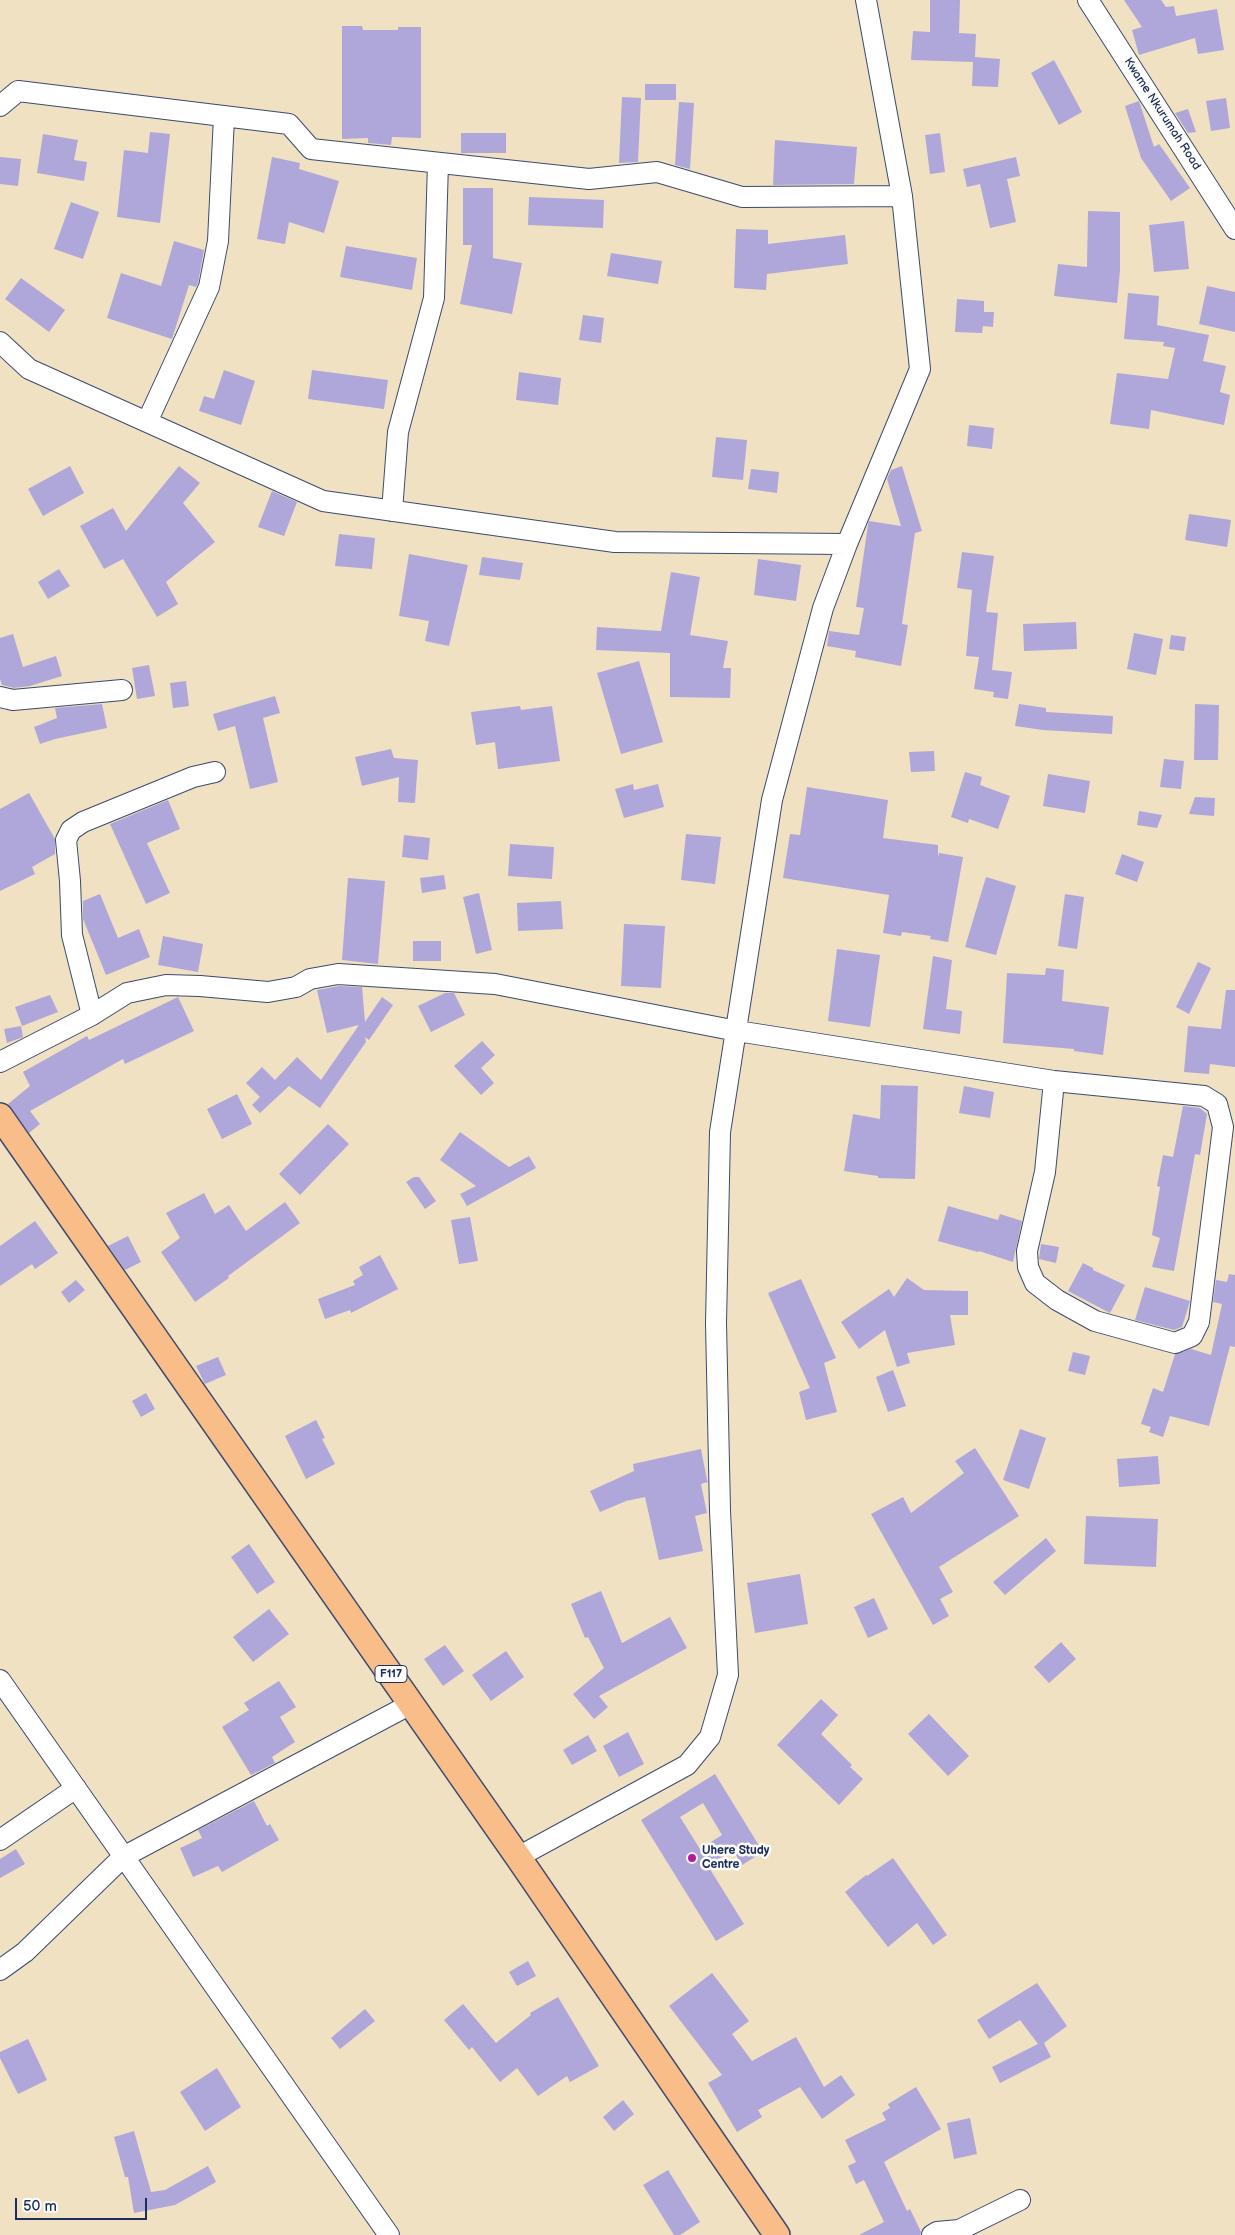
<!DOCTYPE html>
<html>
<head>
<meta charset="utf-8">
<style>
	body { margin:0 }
	#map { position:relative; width:1235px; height:2235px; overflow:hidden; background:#f0e1c3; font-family:"Balsamiq Sans",sans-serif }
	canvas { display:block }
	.scale { position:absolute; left:15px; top:2198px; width:132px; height:22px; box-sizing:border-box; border:2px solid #1b2f5e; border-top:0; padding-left:6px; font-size:15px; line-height:18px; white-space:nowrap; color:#1b2f5e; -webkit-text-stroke:4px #fdfcf7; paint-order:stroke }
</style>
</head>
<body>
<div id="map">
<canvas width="1235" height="2235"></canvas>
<div class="scale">50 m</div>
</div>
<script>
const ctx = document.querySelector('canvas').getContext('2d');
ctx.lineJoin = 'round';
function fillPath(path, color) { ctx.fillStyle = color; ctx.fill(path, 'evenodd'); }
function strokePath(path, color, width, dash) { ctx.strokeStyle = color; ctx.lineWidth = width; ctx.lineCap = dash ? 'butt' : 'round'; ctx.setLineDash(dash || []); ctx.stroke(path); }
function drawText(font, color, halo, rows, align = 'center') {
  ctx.font = font + ' "Balsamiq Sans",sans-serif'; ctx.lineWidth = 5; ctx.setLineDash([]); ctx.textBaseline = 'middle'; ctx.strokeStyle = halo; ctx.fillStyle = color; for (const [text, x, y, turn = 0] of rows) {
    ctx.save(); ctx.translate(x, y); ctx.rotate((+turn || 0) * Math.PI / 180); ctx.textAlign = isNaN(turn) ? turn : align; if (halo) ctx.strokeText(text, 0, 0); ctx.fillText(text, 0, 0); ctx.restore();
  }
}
const building = new Path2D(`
	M930 0H960L959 33 976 34 975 57 1000 59 998 87 972 86 973 62 911 60 913 31 930 32Z
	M1124 0H1161L1166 7 1174 6 1176 16 1217 9 1224 50 1198 54 1195 38 1139 55 1132 30 1142 27Z
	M342 26H362L363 30H398V27H421V138L392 137 391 145 368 143V138L342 139Z
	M1054 60 1082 112 1059 125 1031 73Z
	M645 84H676V100H645Z
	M622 97 641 98 638 162 619 163Z
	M1226 98 1230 128 1211 131 1206 101Z
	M1139 101 1154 147 1159 144 1190 188 1171 201 1141 158 1125 106Z
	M679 102 694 103 690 169 675 165Z
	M1188 109 1196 132 1188 133 1175 113Z
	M150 132 170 134 160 223 117 217 124 150 148 153Z
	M461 133H506V153H461Z
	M940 133 945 172 930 174 925 135Z
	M43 134 78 140 74 160 87 162 84 181 37 173Z
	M775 140 857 147 854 184 773 185Z
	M0 157 21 159 18 186 0 184Z
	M272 157 300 163 299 169 339 181 324 233 289 222 285 244 257 239Z
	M1016 157 1020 176 1007 179 1016 222 990 228 980 184 967 187 963 169Z
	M463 188H493V258L522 263 512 314 460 304 472 245H463Z
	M529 197 604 200 603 228 528 225Z
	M71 202 99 212 83 259 54 249Z
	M1088 211 1120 212V270L1117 303 1054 296 1058 264 1087 267Z
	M1184 221 1189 269 1154 272 1149 225Z
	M736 229 768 230V244L845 235 848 264 767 274 766 290 734 288Z
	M174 241 204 250 198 283 196 287 189 285 172 339 107 318 121 273 161 286Z
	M346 246 417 258 412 290 340 277Z
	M611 253 662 261 658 284 607 276Z
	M21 278 65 310 49 332 5 299Z
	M1207 286 1235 292V332L1199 324Z
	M1128 293 1159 296 1157 325 1209 335 1203 361 1226 366 1220 392 1230 395 1224 425 1151 410 1149 429 1110 424 1117 373 1168 379 1175 348 1163 346 1164 342 1124 339Z
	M957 299 984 301V312H994L993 327 983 326 982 333 955 332Z
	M583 315 604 318 601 343 579 340Z
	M224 370 255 381 241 425 199 411 204 396 214 399Z
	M312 370 388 380 384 409 308 399Z
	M519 372 561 378 558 405 516 400Z
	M969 425 994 428 992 449 967 446Z
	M716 437 747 440 743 480 712 477Z
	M70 466 84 493 43 516 28 489Z
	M179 466 200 483 183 503 215 542 166 582 178 604 157 617 123 559 104 569 80 526 113 508 126 531Z
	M902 466 922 531 915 533 902 624 908 625 901 666 855 657 856 651 827 646 829 631 859 635 864 608 856 607 868 525 869 521 901 526 887 479 891 470Z
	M751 469 779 472 777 493 748 489Z
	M272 491 297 502 284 536 258 527Z
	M1189 514 1231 520 1227 547 1185 540Z
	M339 534 375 538 372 569 335 566Z
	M962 552 994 556 986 612 998 613 992 670 1012 672 1008 699 993 697 994 692 974 689 979 657 966 656 972 590 957 588Z
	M409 554 468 565 449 646 425 641 429 621 399 616Z
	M482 557 523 563 520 580 479 575Z
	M758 559 801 565 796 601 754 595Z
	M59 569 70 586 48 599 38 582Z
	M671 572 700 577 690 635 728 641 723 668H731L730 698 670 697V653L596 650 597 627 661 631Z
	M1076 622 1077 649 1024 651 1023 624Z
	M1134 633 1163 639 1156 675 1127 669Z
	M13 634 23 667 56 656 62 676 30 686 14 688 2 685 0 679V638Z
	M1171 635 1186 637 1184 651 1169 649Z
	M639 661 663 742 621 754 597 673Z
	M149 665 155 696 137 699 132 668Z
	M186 681 189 706 173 708 170 683Z
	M275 696 280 713 263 718 278 782 250 789 235 726 218 731 213 714Z
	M102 704 107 728 55 739 40 744 34 727 57 718 55 708Z
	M1019 704 1046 708V712L1113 716 1112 734 1043 730 1015 726Z
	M1195 704 1219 705 1218 760H1194Z
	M520 706 521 710 552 706 560 761 498 769 495 742 476 745 471 712Z
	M391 749 394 758 418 760 415 803 398 802 399 777 362 786 355 757Z
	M934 751 935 771 911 772 909 752Z
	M1164 759 1184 761 1181 789 1160 787Z
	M965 772 982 777 980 785 1010 796 998 829 969 819 968 823 951 817Z
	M1048 774 1090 781 1085 813 1043 806Z
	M633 784 634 790 658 784 664 807 624 818 615 789Z
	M807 787 888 800 883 838 938 845V857L939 853 963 857 948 942 930 939 931 936 902 932 901 936 883 933 889 895 783 878 790 834 800 835Z
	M29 793 55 839V854L32 867 35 874 0 891V809Z
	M1195 797 1215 798 1214 816 1189 814Z
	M168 800 180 829 147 843 170 893 146 904 110 824Z
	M1139 811 1162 815 1157 828 1137 825Z
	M686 834 721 837 715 884 681 880Z
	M404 835 430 838 428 860 402 857Z
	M510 844 554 847 552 879 508 876Z
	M1122 854 1144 862 1137 882 1115 874Z
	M444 875 446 889 422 893 420 878Z
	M986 877 1016 886 996 955 965 947Z
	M348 878 385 881 378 964 342 960Z
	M479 893 492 950 476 954 463 897Z
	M100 894 118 938 139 929 150 957 106 975 83 919V901Z
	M1065 894 1084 897 1077 949 1058 946Z
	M561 901 563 929 518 931 517 903Z
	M624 924 665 926 661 988 621 986Z
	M163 936 203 944 198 972 158 965Z
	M413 941H441V961H413Z
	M837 949 880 955 870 1027 828 1021Z
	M933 956 952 960 946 1009 962 1011 960 1034 923 1029Z
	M1198 962 1211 968 1189 1014 1176 1007Z
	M1046 968 1064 970 1062 1001 1109 1007 1103 1055 1074 1051V1049L1003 1043 1007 973 1045 975Z
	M339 986 362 987 365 1022 382 997 393 1005 369 1040 365 1037 366 1042 320 1108 289 1086 260 1113 252 1105 260 1097 246 1083 262 1067 275 1080 297 1057 321 1080 359 1025 327 1033 317 990Z
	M1226 990H1235V1067L1210 1064 1209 1074 1184 1072 1188 1026 1221 1029Z
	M445 993H454L465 1015 431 1032 418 1006Z
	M50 995 58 1012 22 1026 15 1007Z
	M178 997 194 1031 125 1064 123 1059 30 1111 40 1124 29 1133 8 1104 30 1086 23 1072 87 1036 89 1040Z
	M21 1026 23 1037 7 1043 4 1029Z
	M482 1041 495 1055 481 1068 494 1083 481 1095 454 1066Z
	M881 1085 918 1086 915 1179 878 1178V1176L844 1171 853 1114 880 1119Z
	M964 1086 994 1092 990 1118 959 1113Z
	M237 1094 252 1124 222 1139 207 1109Z
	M1183 1106 1200 1108 1207 1114 1200 1155 1195 1154 1174 1271 1152 1267 1160 1238 1152 1235 1160 1187 1157 1186 1163 1155 1173 1157Z
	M328 1124 349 1144 300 1195 279 1174Z
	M460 1132 509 1167 529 1156 536 1168 467 1206 460 1194 476 1186 440 1160Z
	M414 1177H419L436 1201 425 1209 406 1182Z
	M204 1193 215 1214 229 1205 246 1231 285 1202 300 1223 228 1276 229 1278 195 1302 161 1252 180 1238 166 1213Z
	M948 1206 998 1220 1000 1214 1022 1221 1013 1262 979 1251 978 1252 938 1241Z
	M470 1217 478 1261 459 1264 451 1220Z
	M35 1221 58 1253 35 1269 32 1264 0 1286V1246Z
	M128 1236 141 1262 125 1270 108 1246Z
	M1041 1244 1059 1247 1056 1263 1039 1259Z
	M380 1255 398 1289 351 1313 350 1310 325 1319 318 1299 355 1285 353 1281 363 1275 359 1267Z
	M1083 1263 1093 1268V1270L1125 1285 1110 1313 1068 1291Z
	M1229 1274 1235 1275V1347L1230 1346 1209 1426 1170 1416 1163 1437 1149 1432 1151 1427 1141 1424 1153 1388 1163 1392 1175 1354 1191 1349 1211 1355 1222 1304 1213 1302 1216 1280 1227 1282Z
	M907 1278 924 1290 968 1291V1315H950L955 1345 907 1353 910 1363 897 1367 885 1330 859 1349 841 1322 889 1289 894 1297Z
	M801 1279 836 1358 824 1363 837 1412 806 1420 799 1392 810 1388 768 1293Z
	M76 1280 85 1290 69 1303 61 1292Z
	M1145 1287 1190 1301 1182 1327 1174 1330 1135 1320Z
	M1073 1352 1090 1356 1085 1375 1068 1371Z
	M218 1357 226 1375 205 1384 196 1366Z
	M893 1370 906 1406 888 1412 876 1377Z
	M146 1393 155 1409 141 1417 132 1401Z
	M316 1420 325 1438 322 1439 335 1464 306 1479 285 1436Z
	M1020 1429 1046 1438 1029 1489 1003 1480Z
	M975 1448 1019 1516 939 1567 953 1592 940 1599 949 1616 933 1625 871 1514 903 1497 911 1513 964 1473 955 1461Z
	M701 1449 707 1480 708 1482 701 1484 707 1513 695 1516 703 1551 659 1560 645 1497 626 1501 600 1512 590 1491 634 1471 633 1464Z
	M1158 1456 1160 1484 1119 1487 1117 1459Z
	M1086 1516 1158 1519 1156 1567 1084 1564Z
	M1046 1538 1056 1551 1005 1595 993 1582Z
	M249 1544 275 1582 257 1594 231 1557Z
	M800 1574 808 1624 755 1633 747 1583Z
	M601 1591 622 1643 670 1617 687 1648 599 1696 608 1707 594 1719 573 1694 604 1668 588 1637 585 1638 571 1604Z
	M874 1598 888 1629 868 1638 854 1607Z
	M269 1609 289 1634 253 1662 233 1637Z
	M1061 1642 1076 1659 1049 1683 1034 1667Z
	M445 1645 464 1671 443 1686 424 1659Z
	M506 1651 524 1677 491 1701 472 1675Z
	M279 1681 296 1707 280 1717 295 1742 272 1757 275 1763 251 1775 222 1727 249 1710 244 1703Z
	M821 1699 838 1715 821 1734 852 1765 850 1767 863 1779 839 1805 777 1745Z
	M929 1714 969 1756 948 1776 908 1734Z
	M628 1732 644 1764 619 1777 603 1746Z
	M588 1735 597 1751 572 1765 563 1750Z
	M715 1774 763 1852 742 1865 733 1850 708 1866 744 1924 716 1941 641 1820ZM703 1803 722 1835 700 1849 680 1817Z
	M254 1801 267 1826 270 1824 279 1840 222 1872 218 1866 193 1877 180 1848 202 1838 198 1830Z
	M16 1849 25 1864 0 1878V1859Z
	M893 1858 947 1935 933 1945 917 1923 888 1947 845 1892 866 1875 867 1876Z
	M528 1961 536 1976 517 1986 509 1972Z
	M712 1973 749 2021 732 2034 752 2061 796 2037 824 2087 841 2075 855 2095 822 2119 800 2087 758 2110 762 2117 737 2132 708 2083 722 2075 669 2006Z
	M1037 1983 1067 2026 1044 2043 1051 2057 1000 2083 992 2067 1038 2044 1020 2020 989 2039 977 2020Z
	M558 1997 599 2066 570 2082 567 2076 538 2096 517 2068 500 2082 472 2047 469 2050 444 2020 463 2004 496 2043 531 2015 530 2013Z
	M365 2009 375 2021 340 2049 331 2038Z
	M28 2039 47 2080 18 2094 0 2058V2052Z
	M217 2068 241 2107 205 2131 180 2092Z
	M916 2087 941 2129 884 2162 907 2211 910 2209 921 2232 920 2235H859L884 2222 864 2180 856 2184 848 2166 856 2162 845 2140 886 2120 882 2113 890 2108 888 2104Z
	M623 2100 634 2114 614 2131 603 2117Z
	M970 2118 977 2154 954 2159 947 2123Z
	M134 2131 151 2192 165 2190 208 2166 216 2182 175 2205 134 2213 128 2177H125L114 2137Z
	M668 2170 700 2222 680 2235H674L643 2185Z`);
const minor = new Path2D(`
	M1088 0 1235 229
	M0 106 18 91 289 124 311 149 589 179 657 172 742 197 902 196
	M0 342 29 369 323 501 615 542 847 544
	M147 422 209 287 218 241 224 117
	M392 511 398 432 434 298 438 163
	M0 697 13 700 122 690
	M92 1015 72 935 70 881 66 840 71 830 83 822 193 777 215 772
	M0 1062 92 1015 127 993 166 985 200 986 268 992 296 987 310 979 338 974 495 984 737 1031 1054 1081 1204 1096 1217 1104 1223 1127 1199 1322 1192 1336 1175 1343 1095 1321 1057 1300 1035 1283 1028 1267 1027 1251 1045 1172 1054 1081
	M0 1680 389 2235
	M0 1840 76 1788
	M518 1857 687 1765 710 1737 728 1675 720 1511 716 1323 720 1132 772 800 823 608 847 544 920 369 902 196 866 0
	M0 1970 25 1952 123 1857 411 1704
	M932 2235 937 2232 959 2230 1020 2200`);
const major = new Path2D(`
	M0 1116 518 1857 777 2235`);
const markers = [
	[692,1858,5,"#b5179e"]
];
const shields = [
	[391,1674,32]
];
const shieldNames = [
	["F117",391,1674]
];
const streetNames = [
	["Kwame Nkurumah Road",1162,114,57]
];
const poiNames = [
	["Uhere Study",702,1851],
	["Centre",702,1865]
];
fillPath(building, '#afa7d9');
strokePath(minor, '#3b4a6d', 22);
strokePath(major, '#3b4a6d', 28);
strokePath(minor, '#fff', 20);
strokePath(major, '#f8bd89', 25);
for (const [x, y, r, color] of markers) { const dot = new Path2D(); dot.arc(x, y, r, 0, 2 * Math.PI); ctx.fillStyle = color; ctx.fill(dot); strokePath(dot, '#fdfcf7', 2); }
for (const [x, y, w] of shields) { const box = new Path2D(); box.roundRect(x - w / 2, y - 8.5, w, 17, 4); ctx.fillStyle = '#fdfcf7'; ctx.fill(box); strokePath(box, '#1b2f5e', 1); }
drawText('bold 11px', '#1b2f5e', null, shieldNames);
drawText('12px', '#1b2f5e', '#fdfcf7', streetNames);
drawText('bold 12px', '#1b2f5e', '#fdfcf7', poiNames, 'left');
</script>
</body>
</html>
